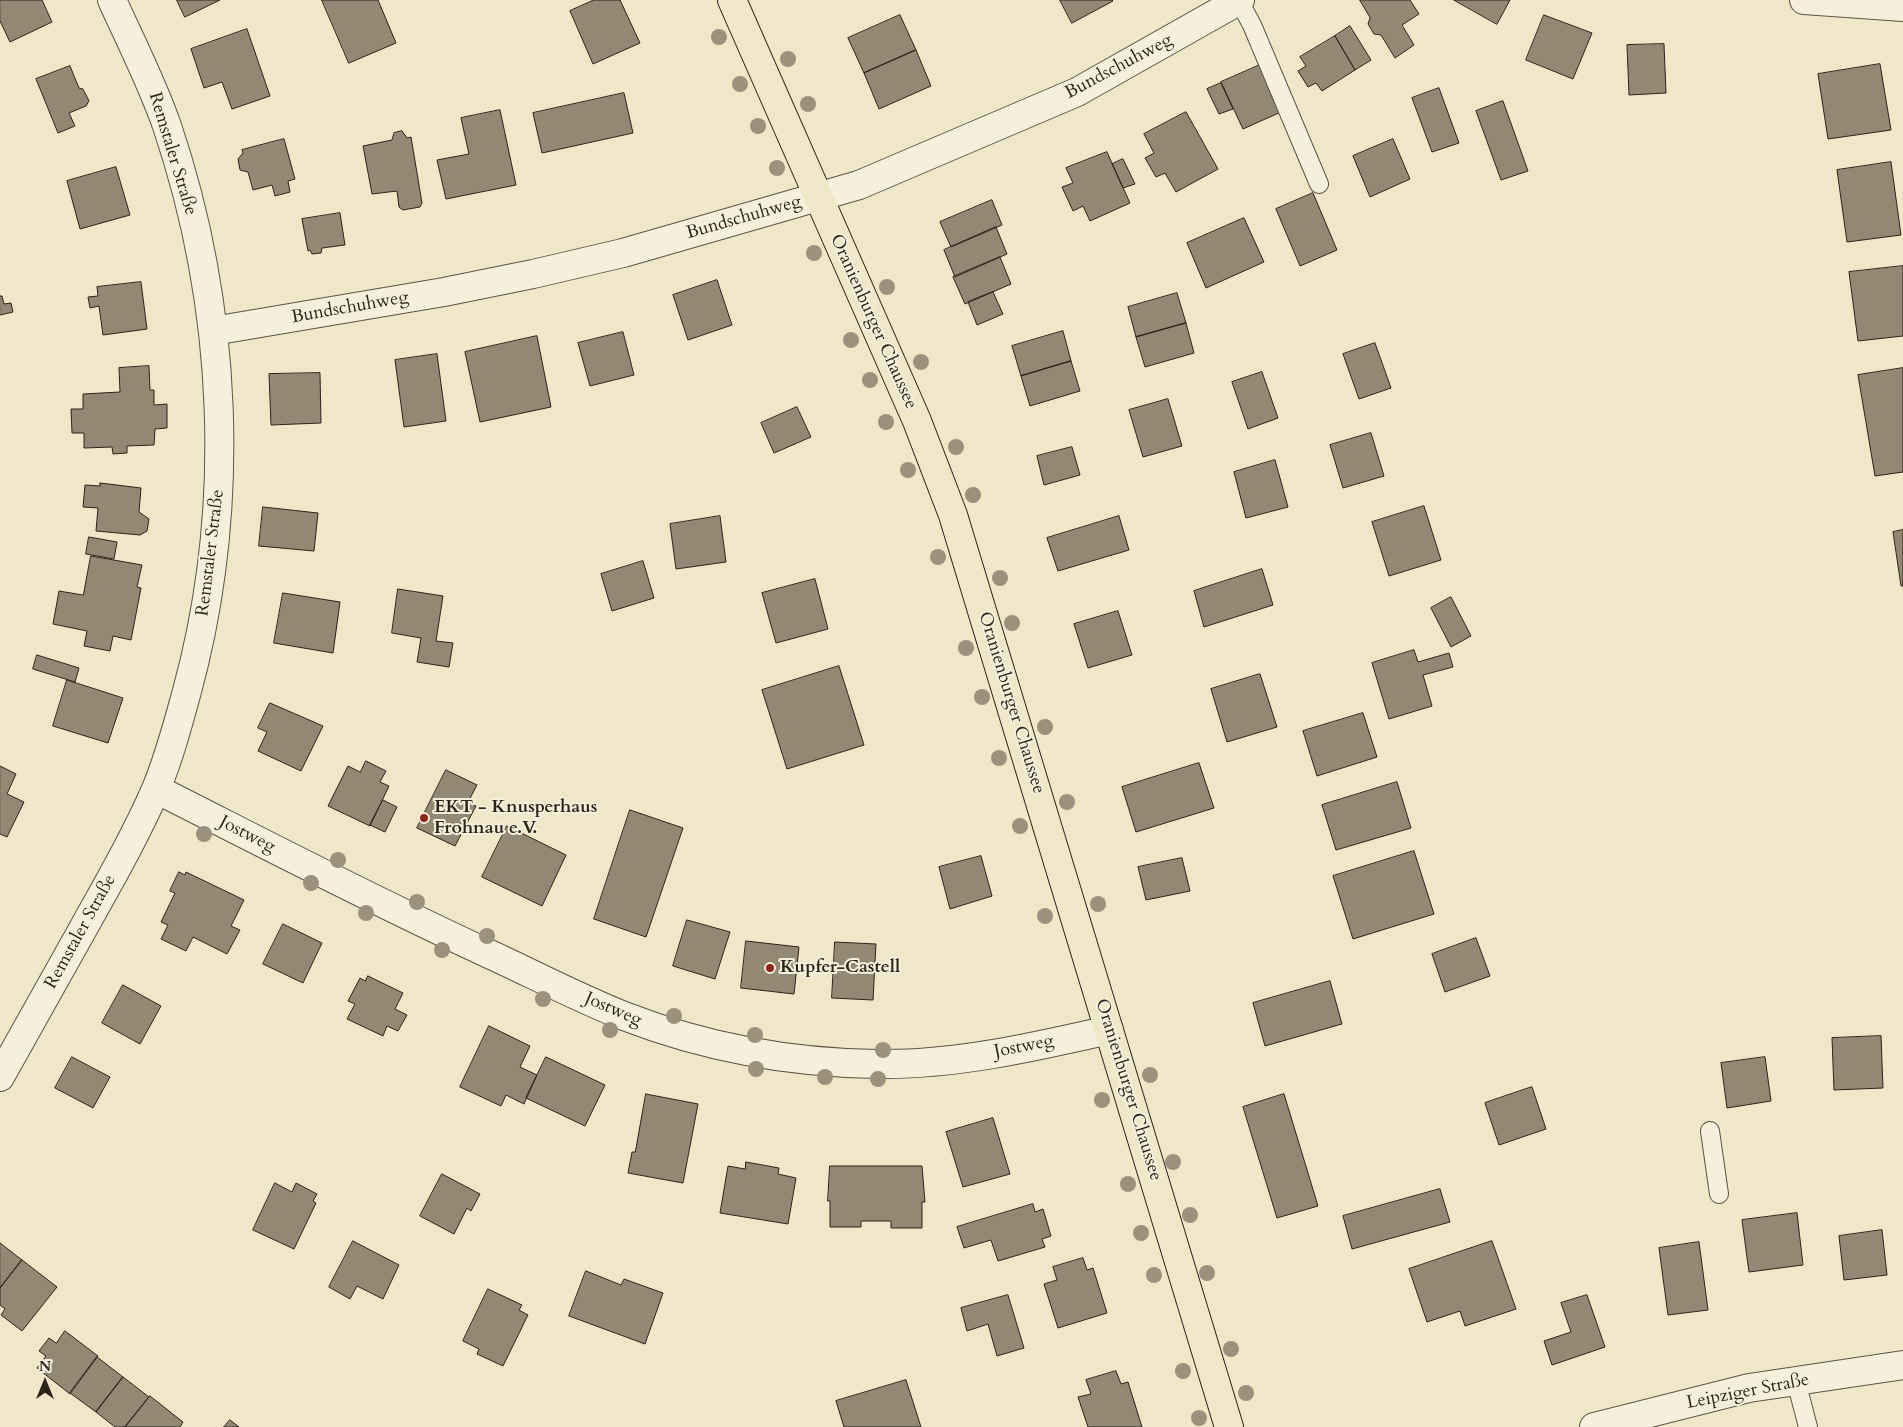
<!DOCTYPE html>
<html>
<head>
<meta charset="utf-8">
<style>
	body { margin:0 }
	#map { position:relative; width:1903px; height:1427px; overflow:hidden; background:#f0e6c8; font-family:Cardo,serif }
	canvas { display:block }
	.north { position:absolute; left:20px; top:1357px; width:50px; height:50px; -webkit-text-stroke:4px #f5efdb; paint-order:stroke; rotate:0deg; font-size:14px; font-weight:700; line-height:20px; text-align:center; color:#2d231a }
	.north::after { content:''; display:block; margin:auto; width:18px; height:22px; background:#2d231a; clip-path:polygon(50% 0,100% 100%,50% 72%,0 100%) }
</style>
</head>
<body>
<div id="map">
<canvas width="1903" height="1427"></canvas>
<div class="north">N</div>
</div>
<script>
const ctx = document.querySelector('canvas').getContext('2d');
ctx.lineJoin = 'round';
function fillPath(path, color) { ctx.fillStyle = color; ctx.fill(path, 'evenodd'); }
function strokePath(path, color, width, dash) { ctx.strokeStyle = color; ctx.lineWidth = width; ctx.lineCap = dash ? 'butt' : 'round'; ctx.setLineDash(dash || []); ctx.stroke(path); }
function drawText(font, color, halo, rows, align = 'center') {
  ctx.font = font + ' Cardo,serif'; ctx.lineWidth = 4; ctx.setLineDash([]); ctx.textBaseline = 'middle'; ctx.strokeStyle = halo; ctx.fillStyle = color; for (const [text, x, y, turn = 0] of rows) {
    ctx.save(); ctx.translate(x, y); ctx.rotate((+turn || 0) * Math.PI / 180); ctx.textAlign = isNaN(turn) ? turn : align; if (halo) ctx.strokeText(text, 0, 0); ctx.fillText(text, 0, 0); ctx.restore();
  }
}
const building = new Path2D(`
	M0 0H42L52 22 10 42 0 21Z
	M177 0H220L185 17Z
	M322 0H378L396 43 349 63Z
	M594 0H620L640 43 593 64 570 11Z
	M1060 0H1112L1113 1 1072 23Z
	M1360 0H1410L1419 14 1402 25 1414 45 1395 58 1381 35 1374 34 1368 24 1370 18Z
	M1454 0H1510L1497 24Z
	M900 15 916 50 864 73 848 38Z
	M1544 15 1592 33 1573 79 1526 60Z
	M1350 26 1371 60 1355 70 1335 36Z
	M247 29 270 96 232 109 222 82 204 88 191 49Z
	M1335 36 1355 70 1322 91 1316 83 1308 87 1298 71 1306 66 1300 57Z
	M1664 44 1666 93 1629 95 1627 45Z
	M916 50 931 86 879 109 864 73Z
	M1880 64 1891 130 1828 139 1818 74Z
	M1260 65 1274 102 1281 112 1243 129 1221 82Z
	M70 66 79 88 83 89 89 101 86 106 69 113 75 126 58 133 36 79Z
	M1221 83 1233 109 1219 114 1207 89Z
	M1439 88 1459 143 1432 152 1412 98Z
	M624 93 633 133 542 153 533 113Z
	M1503 101 1528 171 1501 180 1476 111Z
	M500 110 516 185 446 199 437 160 469 154 461 118Z
	M1186 112 1218 169 1176 192 1165 173 1156 177 1145 158 1154 153 1144 134Z
	M402 131 407 138 411 137 422 203 420 207 403 210 399 207 397 191 372 194 363 146 392 140 394 133Z
	M284 139 295 179 288 181 290 192 275 196 272 185 253 190 248 172 240 170 238 159 243 153 242 150Z
	M1393 139 1410 179 1370 197 1353 156Z
	M1107 152 1130 203 1090 221 1083 206 1073 211 1062 187 1073 183 1066 168Z
	M1123 159 1135 184 1123 188 1112 164Z
	M1891 162 1901 235 1847 242 1837 170Z
	M116 167 130 215 80 229 67 181Z
	M1313 193 1337 250 1300 266 1276 209Z
	M992 200 1002 225 951 247 940 222Z
	M340 213 345 245 322 248 321 253 312 254 310 250 308 251 302 219Z
	M1244 218 1264 262 1206 288 1187 243Z
	M996 227 1007 254 955 277 944 250Z
	M1000 257 1011 284 965 304 953 277Z
	M1903 266V336L1858 341 1849 272Z
	M717 280 732 325 688 340 673 295Z
	M141 282 147 329 103 335 99 306 90 308 88 297 98 296 97 287Z
	M993 292 1003 314 977 325 968 302Z
	M1177 293 1186 323 1136 337 1128 307Z
	M0 296H2L4 304 11 303 13 312 0 315Z
	M1186 323 1194 353 1145 367 1136 337Z
	M1063 331 1071 361 1021 376 1012 346Z
	M623 332 634 375 590 386 578 343Z
	M537 336 551 407 480 422 465 352Z
	M1375 343 1391 388 1359 399 1343 354Z
	M437 354 446 421 404 427 395 360Z
	M1071 361 1080 391 1030 406 1021 376Z
	M149 366 150 390H154V405L167 404V428L155 429 154 445 127 446V453L113 454 112 447 84 448V433H72L71 409H83V394L120 392 119 368Z
	M1903 368V472L1875 476 1858 375Z
	M1262 372 1278 418 1248 429 1232 382Z
	M320 373 321 423 271 425 269 374Z
	M1168 399 1182 446 1143 457 1129 410Z
	M797 407 811 437 774 453 761 423Z
	M1371 433 1384 476 1343 488 1330 445Z
	M1072 447 1080 475 1044 485 1037 456Z
	M1275 460 1288 507 1246 518 1234 472Z
	M100 483 141 488 139 512 149 519 147 531 140 535 96 531 98 508 83 507 85 485 100 486Z
	M1424 506 1441 560 1389 576 1372 522Z
	M263 507 318 513 314 551 259 546Z
	M720 516 726 562 676 569 670 524Z
	M1119 516 1129 550 1058 571 1047 538Z
	M1903 530V586H1901L1893 532Z
	M89 537 117 542 114 559 86 554Z
	M91 556 142 565 137 587 141 588 131 640 113 636 110 651 84 646 87 631 53 624 59 591 83 595Z
	M643 561 654 598 612 611 601 574Z
	M1262 569 1273 605 1204 627 1194 591Z
	M815 579 828 629 776 643 762 593Z
	M398 589 443 596 436 641 453 643 449 667 417 662 421 638 392 633Z
	M283 593 340 602 333 653 274 643Z
	M1451 597 1471 636 1451 647 1431 608Z
	M1118 611 1132 655 1088 668 1074 624Z
	M1414 650 1418 662 1449 653 1453 667 1423 675 1432 706 1389 719 1372 663Z
	M37 655 79 668 75 682 33 669Z
	M839 666 864 745 787 769 762 690Z
	M1260 674 1277 727 1227 742 1211 689Z
	M67 680 123 698 108 743 53 726Z
	M270 703 323 726 301 771 258 751 267 732 258 728Z
	M1363 713 1377 757 1317 776 1303 731Z
	M366 761 386 771 380 782 389 786 370 826 328 806 348 766 360 772Z
	M1199 763 1214 808 1136 832 1122 787Z
	M0 766 16 774 7 794 24 802 7 837 0 834Z
	M446 770 477 785 468 802 476 806 455 846 417 828Z
	M1397 782 1411 828 1336 850 1322 805Z
	M383 800 397 807 385 832 370 825Z
	M630 810 683 828 646 937 594 919Z
	M507 826 566 855 542 906 482 877Z
	M1414 851 1434 914 1353 939 1333 876Z
	M981 856 992 896 950 909 939 867Z
	M1182 858 1190 891 1146 900 1138 867Z
	M179 872 185 875 186 872 244 900 231 926 240 930 227 954 193 937 186 951 161 939 168 925 161 922 175 893 170 891Z
	M687 920 730 932 715 979 673 966Z
	M283 924 322 943 303 983 263 964Z
	M1476 938 1490 976 1445 992 1432 954Z
	M746 941 799 947 794 994 741 988Z
	M835 942 876 944 873 1000 832 998Z
	M368 976 403 993 395 1009 407 1015 398 1031 387 1026 383 1036 347 1019 355 1004 348 1001 360 978 365 981Z
	M1330 981 1342 1024 1265 1046 1253 1003Z
	M123 985 161 1006 140 1044 102 1023Z
	M489 1026 530 1046 520 1067 537 1075 524 1104 506 1095 501 1106 460 1087Z
	M1881 1036 1883 1088 1834 1090 1832 1038Z
	M72 1057 110 1077 93 1108 55 1088Z
	M546 1057 605 1085 585 1126 526 1098Z
	M1765 1057 1771 1101 1727 1108 1721 1063Z
	M1532 1087 1546 1129 1499 1145 1485 1103Z
	M646 1094 698 1104 683 1183 628 1173 632 1152H635Z
	M1284 1094 1318 1206 1277 1218 1243 1107Z
	M993 1118 1010 1174 963 1187 946 1132Z
	M746 1162 779 1168 778 1174 796 1178 788 1224 720 1213 728 1166 745 1169Z
	M830 1166H922L925 1202H922V1228H891V1221H861V1227H830V1201H828Z
	M442 1174 480 1194 471 1211 467 1208 454 1234 420 1216Z
	M275 1183 292 1192 296 1183 317 1194 313 1201 316 1203 294 1249 253 1230Z
	M1440 1189 1450 1222 1352 1249 1343 1216Z
	M1033 1204 1035 1212 1043 1209 1051 1236 1042 1239 1045 1247 998 1261 991 1240 964 1248 957 1227Z
	M1797 1213 1803 1265 1749 1272 1742 1220Z
	M1882 1230 1887 1275 1844 1280 1839 1236Z
	M353 1241 399 1265 383 1299 357 1286 350 1299 329 1287Z
	M1492 1241 1516 1309 1465 1326 1460 1311 1427 1322 1409 1269Z
	M1699 1242 1708 1310 1668 1315 1659 1248Z
	M0 1243 22 1260 0 1288Z
	M1083 1258 1087 1270 1093 1268 1107 1313 1058 1328 1044 1284 1057 1280 1053 1267Z
	M22 1260 57 1287 22 1331 1 1315 5 1309 0 1305V1288Z
	M586 1271 621 1285 624 1279 663 1293 645 1344 569 1316Z
	M488 1289 522 1305 519 1310 528 1315 503 1366 477 1354 479 1349 463 1341Z
	M1008 1295 1024 1348 997 1356 988 1324 967 1331 961 1308Z
	M1587 1295 1605 1347 1552 1365 1544 1341 1571 1332 1561 1303Z
	M65 1331 98 1356 70 1394 37 1368 46 1356 39 1351 49 1338 56 1343Z
	M97 1357 123 1377 96 1412 70 1393Z
	M1116 1371 1121 1384 1128 1382 1142 1427H1088L1078 1397 1091 1394 1086 1380Z
	M123 1377 149 1397 125 1427H115L96 1412Z
	M906 1380 921 1427H844L836 1401Z
	M150 1396 183 1422 180 1427H125Z
	M230 1420 239 1427H224Z`);
const service = new Path2D(`
	M1239 1 1252 25 1319 184
	M1710 1131 1719 1194
	M1796 1381 1808 1427`);
const minor = new Path2D(`
	M1804 0 1903 7
	M213 331 444 292 533 274 623 253 859 185 1077 92 1240 0
	M156 789C265 844 374 901 485 952 531 973 576 997 624 1016 704 1047 792 1063 878 1064 956 1065 1034 1047 1109 1030
	M0 1077C28 1027 56 977 84 927 109 882 135 837 156 789 169 758 178 724 187 691 237 507 228 307 167 126 152 83 131 42 112 0
	M1594 1427 1749 1388 1903 1365`);
const primary = new Path2D(`
	M732 0 917 421 953 515 1229 1427`);
const trees = [
	[719,37],
	[788,59],
	[740,84],
	[808,104],
	[758,126],
	[777,168],
	[814,253],
	[887,287],
	[851,340],
	[921,362],
	[870,380],
	[886,422],
	[956,447],
	[908,470],
	[973,495],
	[938,557],
	[1000,578],
	[1012,623],
	[966,648],
	[982,697],
	[1045,727],
	[999,758],
	[1067,802],
	[1020,826],
	[204,834],
	[338,860],
	[311,883],
	[417,902],
	[1098,904],
	[366,913],
	[1045,916],
	[487,936],
	[442,950],
	[543,999],
	[674,1016],
	[610,1030],
	[755,1035],
	[883,1050],
	[756,1069],
	[1150,1075],
	[825,1077],
	[878,1079],
	[1102,1100],
	[1173,1162],
	[1128,1184],
	[1190,1215],
	[1141,1233],
	[1207,1273],
	[1154,1275],
	[1231,1349],
	[1183,1371],
	[1246,1393],
	[1199,1418]
];
const markers = [
	[424,818,5,"#8f2418"],
	[770,968,5,"#8f2418"]
];
const streetNames = [
	["Bundschuhweg",1119,67,-28],
	["Remstaler Straße",172,154,73],
	["Bundschuhweg",744,218,-16],
	["Bundschuhweg",350,308,-10],
	["Oranienburger Chaussee",873,322,66],
	["Remstaler Straße",211,553,-83],
	["Oranienburger Chaussee",1011,703,73],
	["Jostweg",247,835,27],
	["Remstaler Straße",81,932,-61],
	["Jostweg",613,1010,23],
	["Jostweg",1024,1047,-11],
	["Oranienburger Chaussee",1128,1090,73],
	["Leipziger Straße",1748,1392,-11]
];
const poiNames = [
	["EKT - Knusperhaus",434,808],
	["Frohnau e.V.",434,829],
	["Kupfer-Castell",780,968]
];
fillPath(building, '#928874');
strokePath(building, '#2d231a', 1);
strokePath(service, '#5e5446', 20);
strokePath(minor, '#5e5446', 30);
strokePath(primary, '#2d231a', 30);
strokePath(service, '#f5efdb', 18);
strokePath(minor, '#f5efdb', 28);
strokePath(primary, '#f0e6c8', 28);
ctx.fillStyle = '#9b917c';
for (const [x, y] of trees) { ctx.beginPath(); ctx.arc(x, y, 8, 0, 2 * Math.PI); ctx.fill(); }
for (const [x, y, r, color] of markers) { const dot = new Path2D(); dot.arc(x, y, r, 0, 2 * Math.PI); ctx.fillStyle = color; ctx.fill(dot); strokePath(dot, '#f5efdb', 2); }
drawText('18px', '#2d231a', '#f5efdb', streetNames);
drawText('bold 18px', '#2d231a', '#f5efdb', poiNames, 'left');
</script>
</body>
</html>
